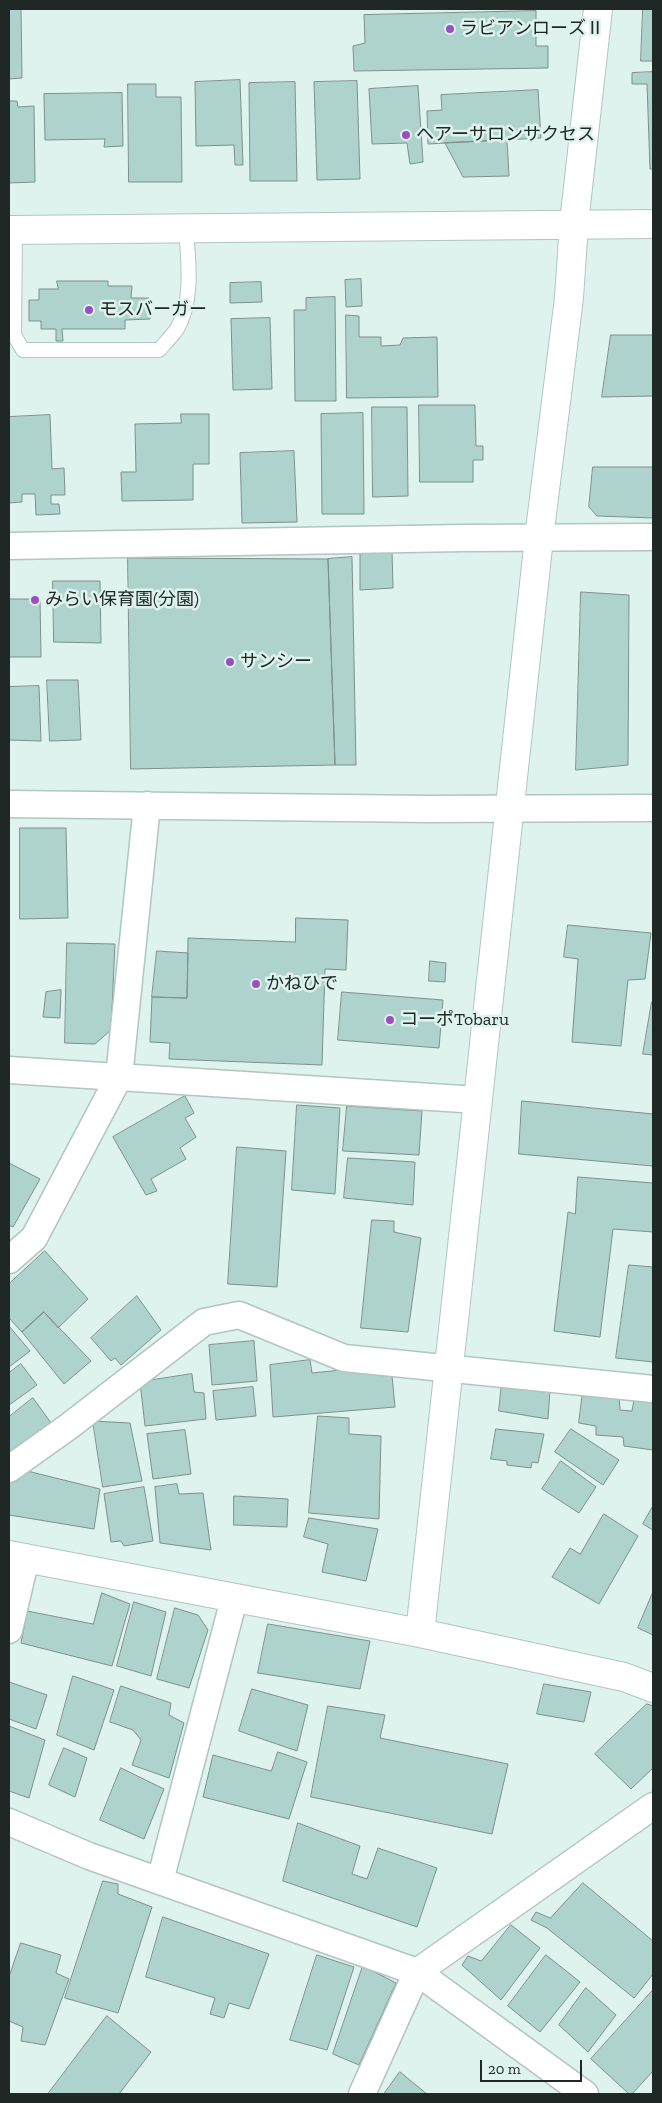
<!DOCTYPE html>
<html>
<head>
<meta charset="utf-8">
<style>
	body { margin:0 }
	#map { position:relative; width:662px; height:2103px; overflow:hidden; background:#def2ee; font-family:"Zilla Slab",serif }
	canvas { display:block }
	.frame { position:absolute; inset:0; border:10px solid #202826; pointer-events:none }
	.scale { position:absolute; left:480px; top:2060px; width:102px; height:22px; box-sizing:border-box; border:2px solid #202826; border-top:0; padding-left:6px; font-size:15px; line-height:18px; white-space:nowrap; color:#202826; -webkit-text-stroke:4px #def2ee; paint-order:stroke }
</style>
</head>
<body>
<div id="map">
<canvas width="662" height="2103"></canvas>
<div class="frame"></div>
<div class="scale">20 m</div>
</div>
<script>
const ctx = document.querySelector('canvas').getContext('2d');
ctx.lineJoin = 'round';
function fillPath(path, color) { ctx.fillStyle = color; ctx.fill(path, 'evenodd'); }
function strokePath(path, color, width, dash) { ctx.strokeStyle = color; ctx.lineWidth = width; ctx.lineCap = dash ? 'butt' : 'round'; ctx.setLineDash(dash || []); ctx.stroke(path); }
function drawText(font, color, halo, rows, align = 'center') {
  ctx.font = font + ' "Zilla Slab","Noto Sans JP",serif'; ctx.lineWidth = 5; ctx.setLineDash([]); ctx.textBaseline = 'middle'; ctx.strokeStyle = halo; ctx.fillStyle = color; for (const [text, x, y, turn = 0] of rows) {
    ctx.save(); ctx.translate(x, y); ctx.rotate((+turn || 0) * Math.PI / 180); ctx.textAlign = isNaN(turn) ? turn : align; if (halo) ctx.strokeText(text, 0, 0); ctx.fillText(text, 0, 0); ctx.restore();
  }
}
const building = new Path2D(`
	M9 9H21L22 78 9 79Z
	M643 9H653V61H641Z
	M536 11V46H548V68L354 71 353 46 365 43 364 15Z
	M653 72V169H650L647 84H632V73Z
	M240 80 243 165H235L234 145 196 146 195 82Z
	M357 81 360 179 317 180 314 82Z
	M295 82 297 181H250L249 83Z
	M128 84H156V97H181L182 182H129Z
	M418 86 423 162 410 164 407 143 372 144 369 89Z
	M538 90 541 138 428 144 427 111 442 110 441 95Z
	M122 93 123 146 104 147 105 139 45 140 44 94Z
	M9 101H17L18 107 34 106 35 182 9 183Z
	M507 140 509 176 463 177 445 143Z
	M361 279 362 306 346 307 345 280Z
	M57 281H108V286H132L131 298H149L150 319 125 320V329H62L63 341H56V329H41V321H29V300H39V289H58Z
	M261 282 262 302 230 303V283Z
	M335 297 336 401H295L294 310H306V298Z
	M346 315 359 316V337H381V346L400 345 403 338 437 337 438 397 347 398Z
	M270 318 272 389 233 390 231 319Z
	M611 335H653V396L602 397Z
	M419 405H475L476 446H483V460H473V482H420Z
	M372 407H407L408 496 373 497Z
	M363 413 364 514H322L321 414Z
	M181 414H209V464H193V500L122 501 121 472H136L135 424 181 423Z
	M50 415 52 469 64 468 65 495H51V504H59L60 514 36 515 35 494H22V502L9 503V417Z
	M294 451 297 522 242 523 240 453Z
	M593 467H653V518L597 516 589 507Z
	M392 551 393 588 360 590V552Z
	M352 557 356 765H335L328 559Z
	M128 558 328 559 335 765 131 769Z
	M53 581H100L101 643 54 642Z
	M581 592 629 595 628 765 576 770Z
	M9 599H40L41 657H9Z
	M47 680H78L81 740 50 741Z
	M39 686 41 741 9 740V687Z
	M20 828H66L68 918 20 919Z
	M296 918 348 920 346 970 325 969 322 1065 169 1059 170 1043 150 1042 152 997 187 998 188 938 295 942Z
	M568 925 651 933 645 979 628 980 621 1046 572 1042 578 959 564 957Z
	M67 943 115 944 111 1030 95 1044 65 1043Z
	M157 951 188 953 187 998 152 997Z
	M430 961 446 963 445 982 429 981Z
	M61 990 60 1018 43 1017 46 992Z
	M342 992 443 1000 439 1048 338 1040Z
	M652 1002H653V1055L643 1054Z
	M185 1096 194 1113 185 1118 196 1137 180 1148 186 1159 151 1179 157 1191 146 1195 113 1137Z
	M522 1101 653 1114V1166L519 1154Z
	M297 1105 340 1108 335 1194 292 1190Z
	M347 1106 422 1111 419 1155 343 1151Z
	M237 1147 286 1151 277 1287 228 1284Z
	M348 1158 415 1162 413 1205 344 1198Z
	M9 1163 40 1179 13 1227 9 1225Z
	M578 1177 653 1183V1232L613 1229 600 1337 554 1331 568 1212 575 1214Z
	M372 1220 394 1221V1232L421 1238 408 1332 361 1328Z
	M45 1251 88 1299 58 1328 44 1312 22 1332 9 1318V1284Z
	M629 1265 653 1267V1362L616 1358Z
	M137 1296 161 1330 121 1365 115 1358 111 1361 91 1338Z
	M44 1312 91 1361 64 1384 22 1332Z
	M9 1326 30 1351 9 1367Z
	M254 1341 257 1381 212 1385 209 1345Z
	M310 1360 312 1373 391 1365 395 1407 273 1417 270 1365Z
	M21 1364 37 1385 9 1405V1373Z
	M192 1374 194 1392 204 1393 206 1419 145 1426 140 1382Z
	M502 1382 550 1390 548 1419 499 1411Z
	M253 1387 256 1416 216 1420 213 1391Z
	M583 1391 619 1395 620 1410 632 1411 635 1394 653 1396V1450L624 1446 623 1437 596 1435V1426L579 1423Z
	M33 1398 51 1423 9 1453V1417Z
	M318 1416 349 1418V1434L381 1436 379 1519 309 1513Z
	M93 1421 130 1423 142 1481 103 1487Z
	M496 1429 544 1434 538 1463 532 1462 531 1468 507 1465V1461L491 1459Z
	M571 1429 619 1460 603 1485 555 1452Z
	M185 1430 191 1474 153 1479 147 1434Z
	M561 1461 596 1487 579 1513 542 1489Z
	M23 1470 100 1489 94 1529 9 1515V1480Z
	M177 1484 179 1494 203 1493 211 1550 160 1543 155 1487Z
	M144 1487 153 1541 124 1546 121 1541 111 1542 104 1494Z
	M234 1496 288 1499 287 1527 234 1525Z
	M653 1506V1530L643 1524Z
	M604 1514 638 1536 599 1604 552 1577 570 1548 580 1554Z
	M309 1518 378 1529 366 1581 322 1572 328 1544 304 1537Z
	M653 1592V1635L638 1628Z
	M102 1593 130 1604 112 1666 21 1643 27 1611 93 1624Z
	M134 1602 166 1612 151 1676 117 1666Z
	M175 1608 198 1615 208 1630 189 1688 157 1679Z
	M268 1624 370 1641 360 1689 258 1673Z
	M73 1676 114 1690 94 1750 57 1735Z
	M9 1682 47 1695 36 1729 9 1719Z
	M544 1684 591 1692 584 1722 537 1714Z
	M121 1686 171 1703 169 1715 184 1723 169 1778 132 1765 141 1740 133 1730 110 1722Z
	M252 1689 308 1705 297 1751 239 1731Z
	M647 1704 653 1706V1768L631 1789 595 1754Z
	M328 1706 385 1715 380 1738 508 1764 492 1834 311 1797Z
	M9 1726 45 1740 29 1798 9 1791Z
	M64 1748 87 1758 75 1797 49 1785Z
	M278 1752 307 1762 289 1819 203 1797 213 1755 271 1771Z
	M121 1768 164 1789 144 1839 100 1820Z
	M298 1823 360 1846 352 1874 367 1879 378 1848 437 1868 417 1927 283 1881Z
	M103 1881 118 1884V1894L152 1907 118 2013 65 1998Z
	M583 1883 653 1941V1974L634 1998 547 1928 531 1920 536 1912 550 1918Z
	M163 1917 269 1954 249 2009 229 2003 224 2018 210 2014 215 1998 146 1977Z
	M511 1925 540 1948 501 2000 462 1965 468 1956 481 1961Z
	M21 1943 61 1955 56 1973 69 1979 45 2045 21 2041 23 2027 9 2021V1977Z
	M317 1955 354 1967 327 2050 290 2040Z
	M546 1955 580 1982 540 2032 508 2006Z
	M363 1966 396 1983 359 2065 333 2054Z
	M586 1988 616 2015 588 2052 559 2025Z
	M653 1990V2071L632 2094H629L591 2059Z
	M107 2016 151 2052 119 2094H48Z
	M400 2072 427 2094H384Z`);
const service = new Path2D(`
	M15 230 14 335 23 350H159C165 343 172 336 177 329 194 300 188 260 186 228`);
const minor = new Path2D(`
	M9 546 463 538 653 537
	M9 804 427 809 653 808
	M9 1070 478 1100
	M9 1260 34 1238 119 1077 147 805
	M9 1469 68 1427 204 1322 239 1315 344 1358 653 1389
	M9 1630 26 1558
	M9 1822 89 1856 417 1972 585 2094
	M160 1881 234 1599
	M362 2094 417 1972 653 1806`);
const tertiary = new Path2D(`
	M9 230 653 224
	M9 1555 420 1633 624 1677 653 1688
	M420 1633 539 538 569 298 574 223 598 9`);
const markers = [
	[450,29,5,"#9c4ebf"],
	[406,135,5,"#9c4ebf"],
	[89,310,5,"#9c4ebf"],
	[35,600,5,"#9c4ebf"],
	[230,662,5,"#9c4ebf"],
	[256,984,5,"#9c4ebf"],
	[390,1020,5,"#9c4ebf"]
];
const poiNames = [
	["ラビアンローズⅡ",460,29],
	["ヘアーサロンサクセス",416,135],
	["モスバーガー",99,310],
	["みらい保育園(分園)",45,600],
	["サンシー",240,662],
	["かねひで",266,984],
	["コーポTobaru",400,1020]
];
fillPath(building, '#add3cc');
strokePath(building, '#7e908c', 1);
strokePath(service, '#b1c5c1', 16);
strokePath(minor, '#b1c5c1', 29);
strokePath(tertiary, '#b1c5c1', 30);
strokePath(service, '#fff', 14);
strokePath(minor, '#fff', 26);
strokePath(tertiary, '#fff', 28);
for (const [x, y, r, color] of markers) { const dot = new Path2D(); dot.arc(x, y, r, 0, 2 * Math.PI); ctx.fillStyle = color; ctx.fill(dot); strokePath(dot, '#def2ee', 2); }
drawText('18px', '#202826', '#def2ee', poiNames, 'left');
</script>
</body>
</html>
